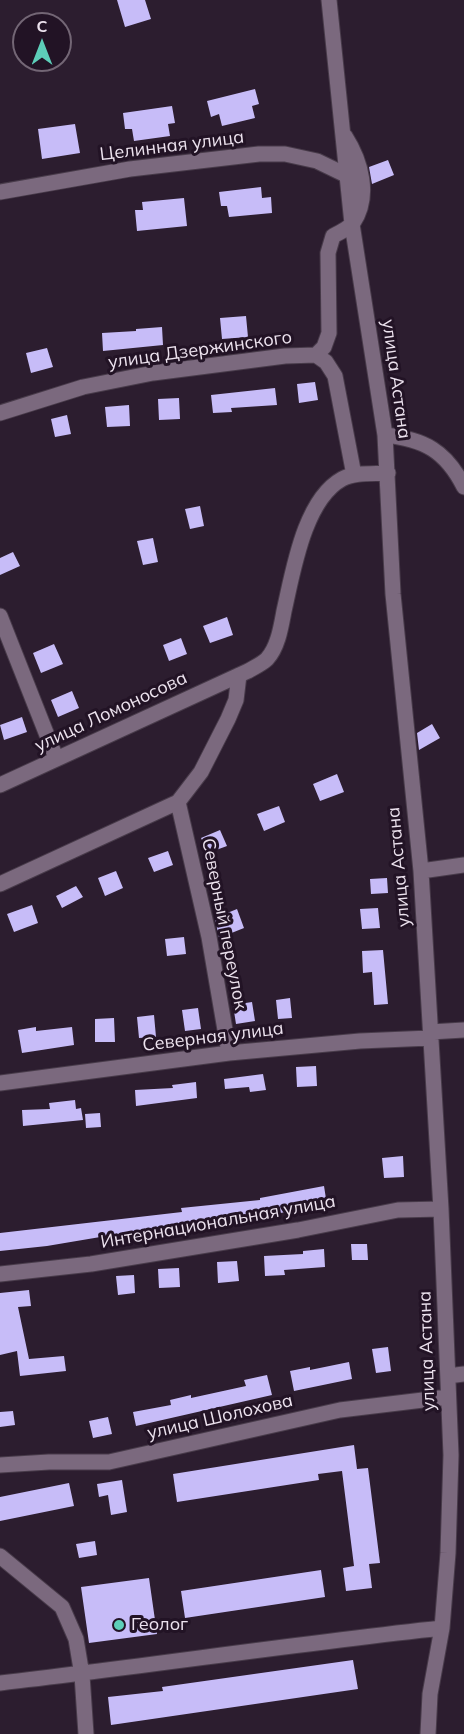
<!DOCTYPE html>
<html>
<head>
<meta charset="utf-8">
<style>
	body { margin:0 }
	#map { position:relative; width:464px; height:1734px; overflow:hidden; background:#2c1d2f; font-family:Mulish,sans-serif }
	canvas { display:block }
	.north { position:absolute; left:12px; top:12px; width:60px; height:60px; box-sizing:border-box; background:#221325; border:2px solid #736675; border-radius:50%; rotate:0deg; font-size:16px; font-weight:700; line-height:24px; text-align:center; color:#ece2ee }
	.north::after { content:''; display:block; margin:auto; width:21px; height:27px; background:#5dceb9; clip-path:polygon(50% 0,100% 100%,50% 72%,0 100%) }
</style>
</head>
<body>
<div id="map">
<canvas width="464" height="1734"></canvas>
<div class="north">С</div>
</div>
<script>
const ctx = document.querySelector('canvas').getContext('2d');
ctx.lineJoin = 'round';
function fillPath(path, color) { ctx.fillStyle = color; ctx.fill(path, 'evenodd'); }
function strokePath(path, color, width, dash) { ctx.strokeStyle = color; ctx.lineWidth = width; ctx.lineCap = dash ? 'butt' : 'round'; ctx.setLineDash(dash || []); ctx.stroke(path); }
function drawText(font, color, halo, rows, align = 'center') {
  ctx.font = font + ' Mulish,sans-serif'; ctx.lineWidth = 6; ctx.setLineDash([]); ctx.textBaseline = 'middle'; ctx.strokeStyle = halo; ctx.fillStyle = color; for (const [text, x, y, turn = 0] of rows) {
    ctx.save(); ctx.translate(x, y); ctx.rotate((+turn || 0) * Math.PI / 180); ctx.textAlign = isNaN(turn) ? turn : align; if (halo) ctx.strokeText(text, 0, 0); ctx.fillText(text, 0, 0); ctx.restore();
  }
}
const building = new Path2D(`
	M117 0H145L151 19 125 27Z
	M255 89 259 104 252 106 255 118 222 126 219 114 211 117 207 101Z
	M172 106 175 123 168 124 170 136 134 141 132 129H125L123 113Z
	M75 124 80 153 42 159 38 129Z
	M388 160 394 175 372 184 369 167Z
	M261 187 262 198 271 197 272 213 229 217 227 206H221L219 192Z
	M184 198 187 226 137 231 135 210H143L142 202Z
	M246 316 248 337 222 339 220 318Z
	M162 327 163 345 103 351 102 333 136 331V329Z
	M47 348 53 367 31 373 26 353Z
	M315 382 318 400 299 403 297 384Z
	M275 388 277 405 231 408 232 412 213 413 211 395Z
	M179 398 180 419 159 420 158 399Z
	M129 405 130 426 107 427 105 407Z
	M67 415 71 434 55 437 51 419Z
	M200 506 204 526 190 529 185 509Z
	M153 538 158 562 143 565 137 541Z
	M13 552 20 566 0 575V558Z
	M227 617 233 635 210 643 203 626Z
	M181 638 187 654 169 661 163 645Z
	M54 644 63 664 41 673 33 653Z
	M72 691 79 708 58 717 51 700Z
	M22 717 27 732 4 740 0 725Z
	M432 724 440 738 419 750 417 733Z
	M337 774 344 792 320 801 313 784Z
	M279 806 285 822 264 831 257 814Z
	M220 830 227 846 208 853 201 838Z
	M168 851 173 865 154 872 148 858Z
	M116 871 123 888 105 896 98 878Z
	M387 878 388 893 371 894 370 879Z
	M76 886 83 897 62 908 56 896Z
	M32 905 38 923 14 932 7 914Z
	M378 908 380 928 362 929 360 909Z
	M237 909 244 928 219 938 215 918Z
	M184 937 186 954 167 956 165 939Z
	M383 950 388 1004 374 1005 372 972 363 973 362 951Z
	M290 998 292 1018 278 1019 276 1000Z
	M252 1002 255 1021 236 1024 233 1005Z
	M198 1008 201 1029 185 1031 182 1010Z
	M154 1015 156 1037 139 1038 137 1017Z
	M114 1018 115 1042H95V1019Z
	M36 1027V1031L72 1027 74 1045 22 1053 18 1030Z
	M316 1066 317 1086 297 1087 296 1067Z
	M263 1074 266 1090 250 1092 249 1087 225 1089 224 1079Z
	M196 1082 197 1098 136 1106 135 1090 173 1088 172 1085Z
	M75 1100 76 1109 81 1108 83 1120 23 1126 22 1110 50 1109 49 1103Z
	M100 1113 101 1127 86 1128 85 1114Z
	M403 1156 404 1177 384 1178 382 1158Z
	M324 1186 327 1205 251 1218 124 1233 47 1246 0 1251V1233L182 1212 181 1208 260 1200V1198Z
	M351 1244H367L368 1260H352Z
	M324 1249 325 1267 284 1270 285 1275 265 1276 264 1256 303 1254V1251Z
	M237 1261 239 1281 218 1283 217 1262Z
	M179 1268 180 1287 159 1288 158 1269Z
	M134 1275 135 1293 118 1295 116 1276Z
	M29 1290 31 1306 18 1307 29 1359 64 1356 66 1371 20 1376 17 1351 0 1355V1293Z
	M388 1347 391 1371 376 1373 372 1349Z
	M349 1362 352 1379 294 1391 290 1371 310 1367V1370Z
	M267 1375 272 1395 136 1426 133 1412 171 1405 170 1400 191 1395V1398L246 1386 244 1380Z
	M13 1411 15 1425 0 1427V1412Z
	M108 1417 112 1434 93 1438 89 1421Z
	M354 1445 357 1469 368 1468 380 1563 369 1564 372 1588 346 1591 343 1568 354 1566 342 1471 318 1474 319 1480 177 1502 173 1474Z
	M122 1480 127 1512 111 1515 108 1495 99 1497 97 1484Z
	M69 1483 74 1506 0 1521V1497Z
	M95 1541 97 1555 79 1558 76 1544Z
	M321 1570 325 1597 185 1618 181 1591Z
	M149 1578 157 1634 89 1643 81 1587Z
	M353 1660 358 1689 111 1725 108 1697 163 1691 162 1687Z`);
const minor = new Path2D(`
	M329 0 352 224 385 435 393 594 421 871 441 1209 451 1455 448 1553 442 1628 430 1694 428 1734
	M0 192 130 169 259 154H285L317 161 346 175
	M316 355 324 347 329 333 328 253 333 236C339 233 349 228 353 223 371 196 361 161 345 136
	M0 413 83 387 153 373 285 356 316 355 326 362 335 376 354 475
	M385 435C424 439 446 451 464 487
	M0 616 56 758
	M0 785 248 671C253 668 262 664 267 659 278 647 281 627 284 611 293 572 304 500 342 479 355 472 373 474 388 473
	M178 802 209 937 229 1053
	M421 871 464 865
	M0 884 178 802 201 772 228 719 236 700 239 675
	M430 1032 464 1030
	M0 1083 229 1053 360 1041 430 1038
	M0 1274 91 1264 298 1230 398 1210 441 1209
	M448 1376 464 1374
	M0 1465 49 1462H109L340 1410 448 1397
	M0 1556 62 1607 76 1639 82 1675 86 1734
	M0 1683C148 1666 294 1644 442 1628`);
const markers = [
	[119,1625,6,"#5dceb9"]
];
const streetNames = [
	["Целинная улица",172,146,-7],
	["улица Дзержинского",200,350,-8],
	["улица Астана",396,379,82],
	["улица Ломоносова",111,712,-25],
	["улица Астана",399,867,-95],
	["Северный переулок",224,924,79],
	["Северная улица",213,1037,-7],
	["Интернациональная улица",218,1222,-10],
	["улица Астана",427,1351,-92],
	["улица Шолохова",220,1417,-13]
];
const poiNames = [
	["Геолог",131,1625]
];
fillPath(building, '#c7bcf8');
strokePath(minor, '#483b4a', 17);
strokePath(minor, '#7b697e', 15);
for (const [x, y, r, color] of markers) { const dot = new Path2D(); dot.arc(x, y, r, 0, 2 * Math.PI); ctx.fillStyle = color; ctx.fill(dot); strokePath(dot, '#221325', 2); }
drawText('18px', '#ece2ee', '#221325', streetNames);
drawText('18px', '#ece2ee', '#221325', poiNames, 'left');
</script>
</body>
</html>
